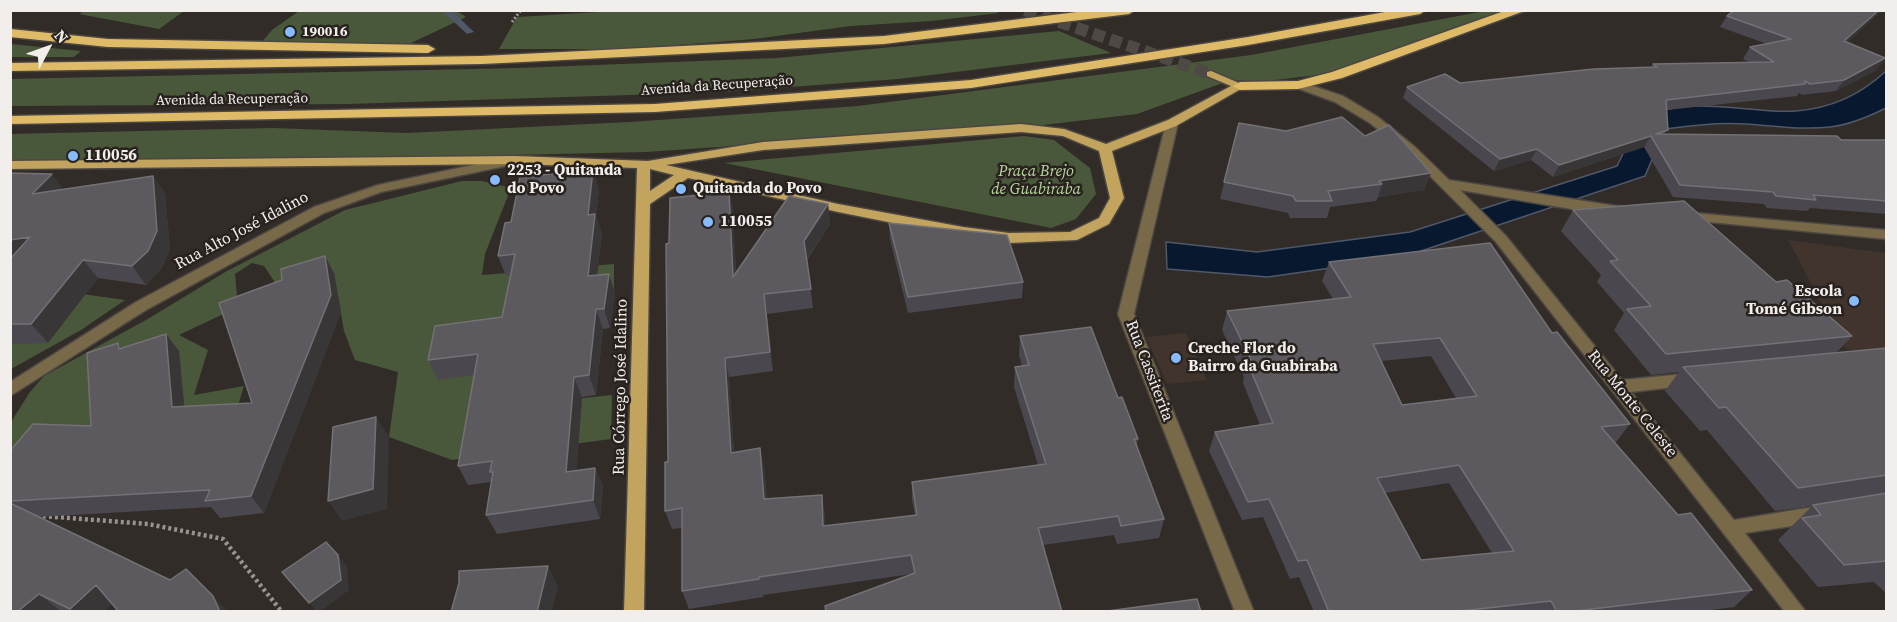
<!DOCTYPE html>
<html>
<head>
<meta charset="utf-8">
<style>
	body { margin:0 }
	#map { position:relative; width:1897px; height:622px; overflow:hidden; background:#322c28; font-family:"Source Serif 4",serif }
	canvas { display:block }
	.frame { position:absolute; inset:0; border:12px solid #f2eeec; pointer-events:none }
	.north { position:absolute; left:18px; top:18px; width:60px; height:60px; -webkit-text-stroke:4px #28221e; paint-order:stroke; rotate:49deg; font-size:16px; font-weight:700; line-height:24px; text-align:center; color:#f2eeec }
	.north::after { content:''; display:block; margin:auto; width:21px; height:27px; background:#f2eeec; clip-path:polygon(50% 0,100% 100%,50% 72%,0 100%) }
</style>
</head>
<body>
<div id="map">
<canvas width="1897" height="622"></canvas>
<div class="frame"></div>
<div class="north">N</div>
</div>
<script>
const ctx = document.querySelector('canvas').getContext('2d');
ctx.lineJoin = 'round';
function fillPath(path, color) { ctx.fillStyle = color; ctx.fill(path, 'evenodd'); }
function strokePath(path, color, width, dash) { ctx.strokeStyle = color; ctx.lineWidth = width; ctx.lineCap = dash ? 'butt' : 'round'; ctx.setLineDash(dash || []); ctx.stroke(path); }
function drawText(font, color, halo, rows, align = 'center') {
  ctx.font = font + ' "Source Serif 4",serif'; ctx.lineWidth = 5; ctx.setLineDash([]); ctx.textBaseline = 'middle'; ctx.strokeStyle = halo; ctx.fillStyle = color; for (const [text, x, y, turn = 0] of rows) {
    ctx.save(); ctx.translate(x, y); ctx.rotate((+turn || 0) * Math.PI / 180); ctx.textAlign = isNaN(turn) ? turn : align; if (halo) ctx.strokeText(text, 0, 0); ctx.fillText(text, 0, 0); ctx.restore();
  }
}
const built = new Path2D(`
	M1788 240 1886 253V355L1846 349Z
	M1186 333 1207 380 1167 384 1146 337Z`);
const green = new Path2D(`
	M455 10 466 17 409 44 261 43 272 30 299 11Z
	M631 10H992L999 13 931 21 851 26 754 39 627 49H499L517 17Z
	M84 11V10L184 11 159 29 79 14Z
	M1485 11H1505L1481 21 1334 73 1258 82 1231 80 1137 114 1043 125 645 152 240 161 11 162 10 134 273 128 407 133 630 122 858 106 1251 55Z
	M1059 31 1111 53 898 79 723 92 348 104 11 106V79L518 68 777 58Z
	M10 44H11L81 51 74 57H11Z
	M1024 136 1054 140 1090 168 1096 194 1076 219 1051 228 724 163Z
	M462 181H482L511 188 485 254 482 275 614 264V299L482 409 612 395 611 439 452 460 389 437 398 372 355 360 344 331 334 273 280 290 264 266 252 263 235 274 238 307 179 335 208 350 194 395 244 386 235 415 11 494V422L30 392 44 376 146 320 227 271 345 210Z
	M32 287 125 300 81 330 11 369V290Z`);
const water = new Path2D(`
	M1886 71V108C1870 116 1848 125 1830 127 1801 130 1776 126 1747 124 1720 122 1692 125 1665 129L1645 176 1400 258 1268 277 1167 269 1166 242 1257 252 1410 232 1617 166C1624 153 1632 131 1643 122 1678 91 1752 115 1796 111 1832 108 1860 95 1886 71Z`);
const stream = new Path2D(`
	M441 10H451L474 32 467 34Z`);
const majorTunnel = new Path2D(`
	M1025 10 1211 74`);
const pathFar1 = new Path2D(`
	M512 22 521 10`);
const path = new Path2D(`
	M43 516 148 524 223 539 282 612`);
const minor = new Path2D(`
	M1298 81 1343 96 1378 117 1415 147 1449 180 1623 207 1625 210 1618 214 1577 210 1460 190 1506 236 1622 380 1693 373 1699 375 1701 379 1699 383 1693 385 1631 392 1734 520 1819 506 1825 509 1828 514 1825 519 1819 522 1745 533 1806 612H1785L1496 242 1407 153 1370 123 1335 102 1294 87 1292 85Z
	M1172 119 1178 123 1134 314 1254 612H1235L1118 314 1166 123Z
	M515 156 521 160 520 163 381 192 324 213 146 310 10 396V382L136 302 314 207 378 185Z
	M1683 212 1886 230V239L1678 219 1676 216Z`);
const major = new Path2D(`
	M1211 71 1246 86 1176 126 1112 151 1124 198 1109 224 1077 240 1009 243 963 237 838 212 688 178 650 204 644 612H624L637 168 515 164 10 169V161L515 156 648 161 763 142 1021 124 1064 129 1106 144 1168 120 1231 86 1207 76V72ZM1021 132 1063 136 1099 151 1110 198 1099 218 1070 232 1009 233 963 227 838 204 666 165 763 150ZM650 169 674 175 650 191Z`);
const highway = new Path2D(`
	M1093 10H1135L1129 14 884 44 482 64 10 71V63L482 56 884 36Z
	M1396 10H1426L1420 14 1248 45 971 88 655 112 10 124V116L655 104 971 80 1248 37Z
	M1507 10H1527L1342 78 1298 89 1240 90 1233 86 1240 82 1298 81 1332 72Z
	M10 29 108 39 428 45 435 49 428 53 108 47 10 37Z`);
const wall = new Path2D(`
	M1727 16 1848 42 1877 70 1836 91 1802 95 1799 93 1797 96 1667 110 1665 134 1841 140H1887V214L1810 208 1807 211 1767 208 1764 204 1673 197 1644 147 1553 177 1531 160 1494 171 1403 98 1407 87 1651 67 1653 64 1749 62 1743 59 1750 47 1767 44 1720 27Z
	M1239 123 1286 131 1365 136 1431 173 1424 190 1378 197 1376 201 1330 207 1327 218H1290L1288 213 1220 199Z
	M593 170 599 189 596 216 602 233 597 275 609 274 615 294 610 328 603 329 596 395 582 397 576 471 595 468 603 487 600 519 497 534 486 515 491 482 468 485 458 466 474 375 438 380 428 360 502 317 511 275 506 276 498 256 511 222Z
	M10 173 63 189 153 176 165 194 170 250 161 269 146 285 98 278 48 343 10 344Z
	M729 192 733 211 736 273 828 204 830 224 807 260 813 308 767 314 773 371 729 377 734 452 760 448 764 467 767 499 825 513V526L915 515 912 500V482L1038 465 1014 387 1015 367 1022 366 1019 355 1020 336 1118 398 1138 439 1137 446 1164 519 1159 538 1117 544 1114 535 1043 545 912 574 763 595V597L689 609 682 591V528L672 529 665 511 668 462 669 243Z
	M1573 210 1776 282 1852 336 1836 353 1887 348V594L1874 582 1818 587 1778 540 1812 506 1775 511 1707 430 1700 431 1665 391 1679 372 1651 375 1614 330 1624 313 1597 282 1601 275 1561 231Z
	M889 223 1023 282 1022 298 908 313 890 239Z
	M1329 262 1552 333 1630 424 1616 442H1615L1678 515 1752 590 1734 607 1696 612H1314L1299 577 1290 579 1263 517 1242 520 1209 451 1215 432 1260 425 1243 383 1244 377 1222 330 1227 311 1333 299 1322 281ZM1431 356 1456 398 1402 405 1381 361ZM1449 483 1492 553 1421 560 1385 493Z
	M334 273 341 312 264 513 220 518 211 507 38 517 228 612 112 603 103 612H62L58 609 56 612H10V451L91 426 118 343 122 348 166 334 179 351 184 407 252 403 282 280Z`);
const shadedWall = new Path2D(`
	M1879 10H1883L1837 52 1844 41Z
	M1885 58 1877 70 1836 91 1844 80Z
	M1651 136 1644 147 1553 177 1559 165Z
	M1537 149 1531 160 1494 171 1500 159Z
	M593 170 599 189 596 216 602 233 595 296 588 276V215Z
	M1431 173 1424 190 1378 197 1382 184 1379 181Z
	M52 174 66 193 32 194Z
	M153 176 165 194 170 250 161 269 146 285 132 266Z
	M729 192 733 211 737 297 733 277Z
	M828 204 830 224 806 260 804 241Z
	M30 237 10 261V240Z
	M325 256 334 273 341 312 264 513 251 496Z
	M83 260 98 278 48 343 31 324Z
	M609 274 615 294 610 328 604 309Z
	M764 294 767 314 773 371 770 352Z
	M596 309 603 329 596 395 589 375Z
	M166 334 179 351 186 424 172 407Z
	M725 358 729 377 735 472 731 453Z
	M574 377 582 397 575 492 566 472Z
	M376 417 389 437 387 509 342 521 328 501Z
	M760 448 764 467 768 518 764 499Z
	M595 468 603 487 600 519 593 500Z
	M822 495 825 513 826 545 823 526Z
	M338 555 347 566 349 590 320 612H317L309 603Z
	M548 566 558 586 552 612H537Z
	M96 585 114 601 103 612H73L70 609Z
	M39 594 58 609 56 612H17Z
	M213 596 228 612H220Z`);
const building = new Path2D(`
	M1734 10H1879L1844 41 1885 58 1844 80 1810 84 1805 81V84L1666 100 1668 130 1656 134 1837 136 1841 140H1887V201L1813 195 1816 200 1776 196 1773 192 1680 185 1651 136 1559 165 1537 149 1500 159 1407 87 1445 74 1460 83 1594 69 1657 67 1653 64 1774 62 1750 47 1791 39 1727 16Z
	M1342 117 1365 136 1389 125 1431 173 1379 181 1382 184 1328 191 1332 201H1296L1293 196 1224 182 1239 123 1286 131Z
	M593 170 588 215 595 214 588 276 609 274 604 309H596L589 375 574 377 566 472 595 468 593 500 486 515 493 472H490L492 461 458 466 478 354 428 360 435 326 502 317 515 254 498 256 505 223 511 222 520 177Z
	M10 173 52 174 32 194 153 176 157 231 148 251 132 266 83 260 31 324H10V259L30 237 10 240Z
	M729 192 733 277 789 196 828 204 804 241 811 289 764 294 770 352 725 358 731 453 760 448 764 499 822 495 823 526 917 515 912 482 1046 464 1015 367 1029 365 1020 336 1091 327 1118 398 1122 397 1138 439H1134L1164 519 1121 526 1118 516 1038 528 1062 612H826L825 606 915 573 911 555 759 577V579L682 591V508L665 511V462H668L666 244 669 243 670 198Z
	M1684 201 1776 282 1787 280 1852 336 1666 354 1627 309 1651 306 1610 261 1618 260 1573 210Z
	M889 223 1007 235 1023 282 908 297Z
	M1490 243 1552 333 1557 332 1630 424 1601 427 1678 515 1691 513 1752 590 1567 612H1557L1551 601 1451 612H1329L1307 560 1298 561 1269 499 1248 502 1215 432 1273 423 1248 364H1253L1227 311 1351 297 1329 262ZM1440 338 1477 396 1402 405 1373 344ZM1459 465 1514 551 1421 560 1377 478Z
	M325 256 331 295 251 496 205 501 210 490 10 501V451L33 424 91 426 87 353 118 343 119 349 166 334 172 407 252 403 219 303 282 280 281 269Z
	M1887 348V475L1798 488 1726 407 1719 408 1683 367Z
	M376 417 373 489 328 501 333 427Z
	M1887 493V561L1844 565 1802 518 1821 515 1813 505Z
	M10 503 170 580 186 569 213 596 220 612H119L96 585 70 609 39 594 17 612H10Z
	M326 542 338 555 341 580 309 603 282 572Z
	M548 566 537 612H451L459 583V571Z
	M1197 599 1201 612H1100Z`);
const markers = [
	[290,32,6,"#88bbfc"],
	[73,156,6,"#88bbfc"],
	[495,180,6,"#88bbfc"],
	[681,189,6,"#88bbfc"],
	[708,222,6,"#88bbfc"],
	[1854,301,6,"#88bbfc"],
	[1176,358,6,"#88bbfc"]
];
const farPoinames = [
	["190016",302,32]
];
const farStreetnames = [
	["Avenida da Recuperação",717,86,-4],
	["Avenida da Recuperação",232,100,-1]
];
const poiNames = [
	["110056",85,156],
	["2253 - Quitanda",507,171],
	["do Povo",507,189],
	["Quitanda do Povo",693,189],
	["110055",720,222],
	["Escola",1842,292,"right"],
	["Tomé Gibson",1842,310,"right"],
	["Creche Flor do",1188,349],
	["Bairro da Guabiraba",1188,367]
];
const parkNames = [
	["Praça Brejo",1036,172],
	["de Guabiraba",1036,190]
];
const streetNames = [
	["Rua Alto José Idalino",242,231,-28],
	["Rua Cassiterita",1149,371,69],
	["Rua Córrego José Idalino",621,387,-89],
	["Rua Monte Celeste",1632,404,51]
];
fillPath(built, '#40342c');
fillPath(green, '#49583a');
fillPath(water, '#08182f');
strokePath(water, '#4e5868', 1.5);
fillPath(stream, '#4e5868');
strokePath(majorTunnel, '#4f4945', 12, [12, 6]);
strokePath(minor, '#4d4743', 3);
strokePath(major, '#4d4743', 3);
strokePath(highway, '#4d4743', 3);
strokePath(pathFar1, '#989390', 3, [2, 2]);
strokePath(path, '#989390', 4.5, [3, 3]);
fillPath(minor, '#786949');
fillPath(major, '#c2a45f');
fillPath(highway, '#e0bb67');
fillPath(wall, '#4a484e');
fillPath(shadedWall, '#393638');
fillPath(building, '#5c5a5f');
strokePath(building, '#737175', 1.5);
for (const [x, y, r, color] of markers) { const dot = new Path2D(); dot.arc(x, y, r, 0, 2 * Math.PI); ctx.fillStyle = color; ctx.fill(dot); strokePath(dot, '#28221e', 2); }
drawText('bold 14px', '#f2eeec', '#28221e', farPoinames, 'left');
drawText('14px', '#f2eeec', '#28221e', farStreetnames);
drawText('bold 16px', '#f2eeec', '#28221e', poiNames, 'left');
drawText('italic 16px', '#b8d59c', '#28221e', parkNames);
drawText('16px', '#f2eeec', '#28221e', streetNames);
</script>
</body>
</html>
